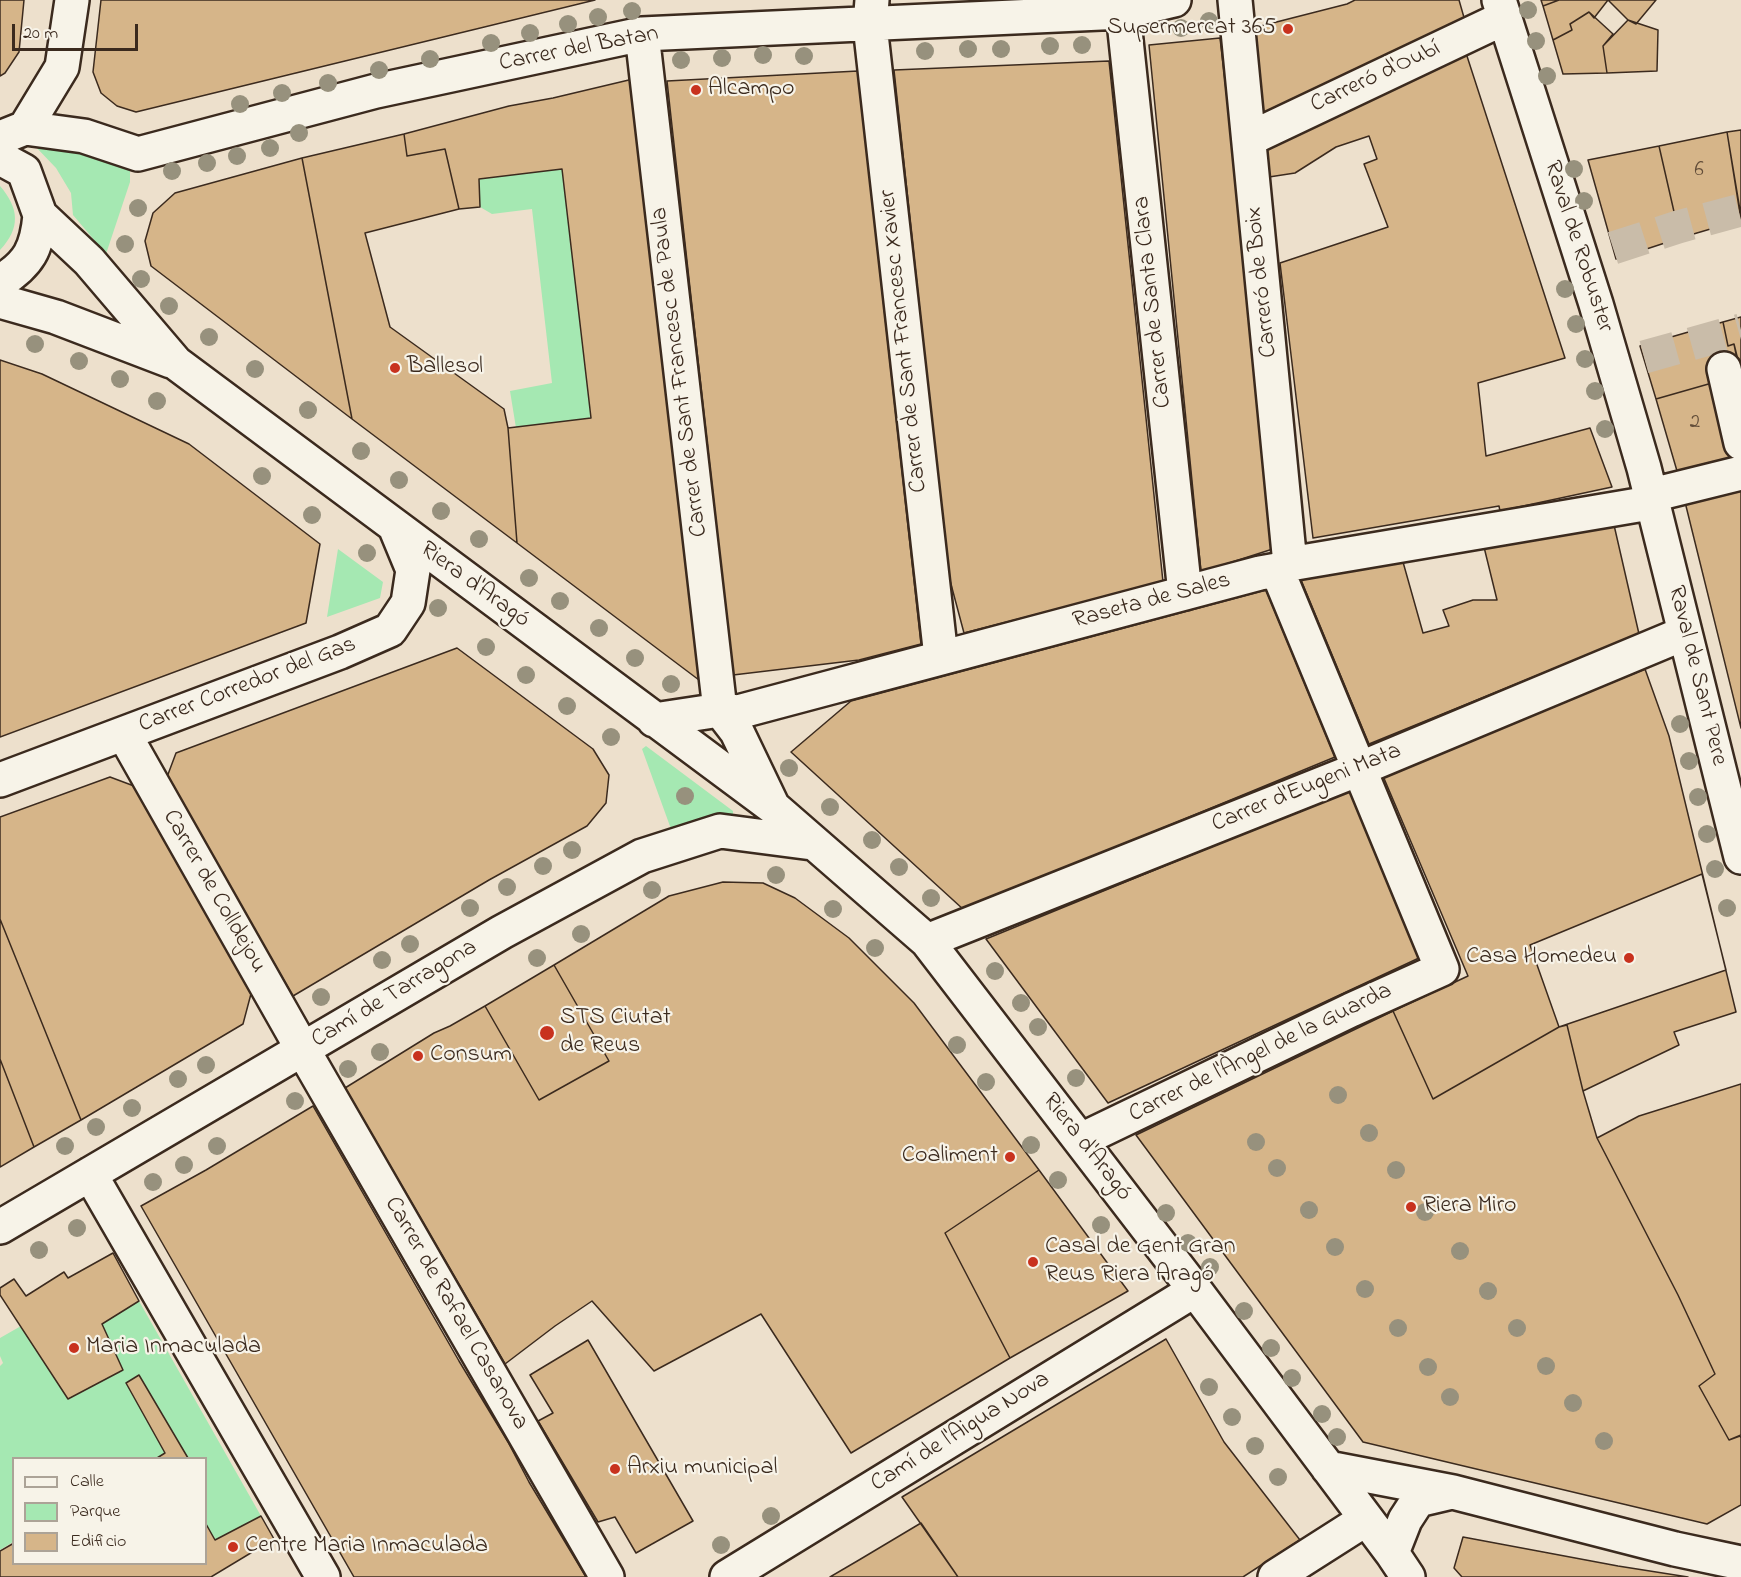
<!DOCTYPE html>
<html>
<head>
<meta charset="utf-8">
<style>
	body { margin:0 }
	#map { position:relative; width:1741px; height:1577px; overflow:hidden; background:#ede0cc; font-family:"Indie Flower",sans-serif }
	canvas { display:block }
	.legend { position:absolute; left:12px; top:1457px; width:195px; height:108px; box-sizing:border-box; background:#f7f3e8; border:2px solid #aca397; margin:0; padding:8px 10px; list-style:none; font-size:18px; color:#3b2a1e }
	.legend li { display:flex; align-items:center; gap:12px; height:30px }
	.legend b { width:30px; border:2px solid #aca397 }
	.scale { position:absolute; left:12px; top:24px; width:126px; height:27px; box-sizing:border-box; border:3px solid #3b2a1e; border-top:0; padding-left:8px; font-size:18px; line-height:21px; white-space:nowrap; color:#3b2a1e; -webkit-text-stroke:4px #f7f3e8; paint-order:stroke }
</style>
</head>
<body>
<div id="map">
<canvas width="1741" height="1577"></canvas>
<ul class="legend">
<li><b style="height:8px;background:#f7f3e8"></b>Calle</li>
<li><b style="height:16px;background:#a5e8b2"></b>Parque</li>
<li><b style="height:16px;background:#d6b589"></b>Edificio</li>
</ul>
<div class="scale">20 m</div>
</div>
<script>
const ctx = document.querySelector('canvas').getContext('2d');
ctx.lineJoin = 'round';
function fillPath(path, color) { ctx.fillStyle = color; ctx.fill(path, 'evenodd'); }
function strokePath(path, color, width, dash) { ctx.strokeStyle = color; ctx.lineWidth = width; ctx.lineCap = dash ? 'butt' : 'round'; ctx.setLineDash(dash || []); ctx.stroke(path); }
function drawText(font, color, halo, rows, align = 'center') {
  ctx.font = font + ' "Indie Flower",sans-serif'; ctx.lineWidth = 4.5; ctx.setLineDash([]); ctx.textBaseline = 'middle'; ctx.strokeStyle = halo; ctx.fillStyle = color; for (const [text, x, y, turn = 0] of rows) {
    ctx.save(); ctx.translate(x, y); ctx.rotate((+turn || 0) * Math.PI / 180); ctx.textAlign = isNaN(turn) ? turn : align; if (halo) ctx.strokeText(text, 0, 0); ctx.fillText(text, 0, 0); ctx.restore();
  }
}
const green = new Path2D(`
	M33 144 57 147 130 167V182L106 254 73 215 71 193 56 168Z
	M562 169 591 418 516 428 510 391 552 383 532 209 492 214 480 207 479 179Z
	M0 186C19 208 21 228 0 250Z
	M338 549 383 582 380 598 327 617Z
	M646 746 733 811V818L693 822 671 829 642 749Z
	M139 1301 261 1516 215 1540 206 1524V1458H188L139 1375 127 1383 165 1453 157 1458H14L13 1542 0 1550V1366L3 1363 0 1356V1338L21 1326 69 1399 123 1370 102 1324Z`);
const building = new Path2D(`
	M0 0H24L19 52 5 73 0 76Z
	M101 0H595L136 112 117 106 101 93 93 72Z
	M1355 0H1459L1465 21 1263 119 1253 28 1347 4Z
	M1541 0H1559L1543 6Z
	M1559 0H1656L1636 24 1628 20 1608 0 1594 18 1589 12 1570 24 1572 30 1553 40 1543 6Z
	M1589 12 1613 34 1603 46 1607 73 1563 74 1553 40 1572 30 1570 24Z
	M1628 20 1658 30 1657 71 1607 73 1603 46Z
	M1220 38 1279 547 1201 572 1149 45Z
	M1465 50 1565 358 1478 383 1486 456 1590 428 1612 487 1500 511 1499 506 1313 538 1280 263 1388 227 1364 164 1377 159 1369 136 1336 147 1295 173 1269 177 1266 147Z
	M1109 61 1163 582 964 633 948 573 894 70Z
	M858 71 921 644 859 660 733 675 667 81Z
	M633 79 699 680 517 543 508 428 591 418 562 169 479 179 480 207 459 209 445 149 407 156 404 134 509 106 553 98Z
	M1741 130V216L1727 132Z
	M1727 132 1741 220 1680 238 1659 146Z
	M404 134 407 156 445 149 459 209 365 233 390 327 504 409 508 428 517 543 352 419 302 158Z
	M1659 146 1680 238 1616 259 1588 160Z
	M302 158 352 419 151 266 145 241 153 213 175 193Z
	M1741 317V372L1734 344 1728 346 1723 322Z
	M1723 322 1728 346 1734 344 1738 364 1719 381 1656 399 1640 346Z
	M0 360 42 374 189 444 320 544 306 623 0 737Z
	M1719 381 1735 457 1677 471 1656 399Z
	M1741 488V728L1685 502Z
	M1614 525 1639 634 1369 744 1301 580 1324 573 1334 571 1335 573 1403 562 1423 633 1449 626 1443 610 1473 600H1497L1484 547Z
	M1266 590 1335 757 964 910 791 752 851 701Z
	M457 648 593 749 609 775 606 803 587 826 489 880 293 996 167 777 176 753Z
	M1645 669 1669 736 1736 1012 1674 1032 1679 1045 1583 1091 1567 1025 1559 1027 1433 1099 1393 1011 1468 976 1383 776Z
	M110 777 134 786 252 990 243 1024 81 1120 0 919V817Z
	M1350 790 1419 958 1108 1103 986 939Z
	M1702 874 1726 970 1559 1027 1530 945Z
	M723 882 763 883 795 898 849 938 914 1003 1039 1170 945 1233 1010 1358 851 1453 761 1314 654 1371 592 1301 555 1326 505 1364 345 1088 434 1033 450 1026 485 1006 539 1100 609 1061 554 965 669 896Z
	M0 919 81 1120 34 1147 0 1059Z
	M554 965 609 1061 539 1100 485 1006Z
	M1393 1011 1433 1099 1559 1027 1567 1025 1583 1091 1597 1138 1678 1295 1715 1374 1699 1386 1729 1440 1740 1436 1741 1438V1505L1707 1524 1363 1442 1136 1135Z
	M0 1059 34 1147 0 1167Z
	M1741 1084V1435L1729 1440 1699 1386 1715 1374 1678 1295 1597 1138 1639 1116Z
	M313 1106 459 1361 508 1442 529 1482 586 1577H354L141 1206 206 1170Z
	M1039 1170 1128 1291 1010 1358 945 1233Z
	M113 1253 139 1301 102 1324 123 1370 68 1399 0 1295V1288L14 1279 26 1296 64 1272 68 1278Z
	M1166 1339 1224 1442 1300 1540 1243 1577H958L902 1497Z
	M588 1340 693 1521 636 1553 615 1517 598 1522 538 1421 553 1413 530 1375Z
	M139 1375 188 1458H157L165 1453 126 1383Z
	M261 1516 274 1539 211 1577H0V1551L14 1543V1564H206V1524L215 1540Z
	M921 1523 958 1577H830L859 1560Z
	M1463 1537 1618 1566 1688 1577H1462L1454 1568Z`);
const minorTunnel = new Path2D(`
	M1613 248 1678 227 1741 210
	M1644 357 1741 330`);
const minor = new Path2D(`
	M872 0 870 25 941 657
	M1235 0 1290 564
	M1499 0 1596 304 1644 468 1741 857
	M1123 12 1185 593
	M642 34 720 710
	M25 128 62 67 72 0
	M0 138 25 128 84 136 138 154 376 91 642 34 1123 12 1174 0
	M1249 139 1504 18
	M0 158 24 171 40 215 89 261 176 363 773 807 927 941 1195 1290 1392 1553 1408 1577
	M0 282C29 264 37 249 40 215
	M0 301 56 317 171 361
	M1724 369 1741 443
	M1652 495 1741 473
	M720 710 737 732 772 805
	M654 720 720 710 738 712 1260 573 1277 570 1290 564 1638 505 1654 504
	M124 734 303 1050 607 1577
	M0 780 340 652 390 630 408 603 413 570 396 529
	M927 941 1359 769 1685 633
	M1081 1140 1351 1010 1442 969 1277 570
	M90 1174 323 1577
	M0 1227 502 932 642 856 720 831 812 843
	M1328 1468 1453 1492 1675 1549 1741 1563
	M1392 1553 1405 1520 1418 1500 1452 1492
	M727 1577 1195 1290
	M1275 1577 1366 1519`);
const trees = [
	[1528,10],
	[632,11],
	[598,17],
	[1209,21],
	[568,24],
	[1181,28],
	[530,33],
	[1536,41],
	[491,43],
	[1082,45],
	[1050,46],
	[968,49],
	[1001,49],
	[925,51],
	[763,55],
	[804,56],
	[722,58],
	[430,59],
	[681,60],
	[379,70],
	[1547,76],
	[328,83],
	[282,93],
	[240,104],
	[299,133],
	[270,148],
	[237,156],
	[207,163],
	[1574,169],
	[172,171],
	[1584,201],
	[138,208],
	[125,244],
	[141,279],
	[1565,289],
	[169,306],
	[1576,324],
	[209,337],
	[35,344],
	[1585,359],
	[79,361],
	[255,369],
	[120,379],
	[1595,391],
	[157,401],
	[308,410],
	[1605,429],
	[361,451],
	[262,476],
	[399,480],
	[441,511],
	[312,515],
	[479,539],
	[367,553],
	[529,578],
	[560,601],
	[438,608],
	[599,628],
	[486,647],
	[635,658],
	[526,675],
	[671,684],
	[567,706],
	[1680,724],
	[611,737],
	[1689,761],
	[789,768],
	[685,796],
	[1698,797],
	[830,807],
	[1707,834],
	[872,840],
	[572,850],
	[543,866],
	[899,867],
	[1715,869],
	[776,875],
	[507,887],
	[652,890],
	[931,898],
	[470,908],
	[1727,908],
	[833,909],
	[581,934],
	[410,944],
	[875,948],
	[537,958],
	[382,960],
	[995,971],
	[321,997],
	[1021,1003],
	[1038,1027],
	[957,1045],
	[380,1052],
	[206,1065],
	[348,1069],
	[1076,1078],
	[178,1079],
	[986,1082],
	[1338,1095],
	[295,1101],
	[132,1108],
	[96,1127],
	[1369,1133],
	[1256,1142],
	[1031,1145],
	[65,1146],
	[217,1146],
	[184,1165],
	[1277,1168],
	[1396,1170],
	[1058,1180],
	[153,1182],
	[1309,1210],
	[1425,1212],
	[1166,1213],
	[1101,1225],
	[77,1228],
	[1188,1243],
	[1335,1247],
	[39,1250],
	[1460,1251],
	[1210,1267],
	[1365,1289],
	[1488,1291],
	[1244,1311],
	[1398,1328],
	[1517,1328],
	[1271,1348],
	[1546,1366],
	[1428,1367],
	[1292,1378],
	[1209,1387],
	[1450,1397],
	[1573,1403],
	[1322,1414],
	[1232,1417],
	[1337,1437],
	[1604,1441],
	[1255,1446],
	[1278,1477],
	[771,1516],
	[721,1545]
];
const markers = [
	[1288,29,6,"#c8321e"],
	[696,90,6,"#c8321e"],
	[395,368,6,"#c8321e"],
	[1629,958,6,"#c8321e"],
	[547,1033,8,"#c8321e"],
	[418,1056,6,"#c8321e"],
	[1010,1157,6,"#c8321e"],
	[1411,1207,6,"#c8321e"],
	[1033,1262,6,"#c8321e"],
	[74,1348,6,"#c8321e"],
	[615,1469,6,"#c8321e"],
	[233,1547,6,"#c8321e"]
];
const numberNames = [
	["6",1699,172],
	["2",1695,424]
];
const poiNames = [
	["Supermercat 365",1276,29,"right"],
	["Alcampo",708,90],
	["Ballesol",407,368],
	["Casa Homedeu",1617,958,"right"],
	["STS Ciutat",560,1019],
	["de Reus",560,1047],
	["Consum",430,1056],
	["Coaliment",998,1157,"right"],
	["Riera Miro",1423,1207],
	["Casal de Gent Gran",1045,1248],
	["Reus Riera Aragó",1045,1276],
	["Maria Inmaculada",86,1348],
	["Arxiu municipal",627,1469],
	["Centre Maria Inmaculada",245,1547]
];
const streetNames = [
	["Carrer del Batan",579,50,-11],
	["Carreró d'Oubí",1376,78,-25],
	["Raval de Robuster",1577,247,72],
	["Carreró de Boix",1263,282,-96],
	["Carrer de Santa Clara",1154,302,-96],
	["Carrer de Sant Francesc Xavier",905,341,-96],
	["Carrer de Sant Francesc de Paula",681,372,-97],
	["Riera d'Aragó",474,586,36],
	["Raseta de Sales",1152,602,-15],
	["Raval de Sant Pere",1696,676,76],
	["Carrer Corredor del Gas",248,686,-21],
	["Carrer d'Eugeni Mata",1307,789,-22],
	["Carrer de Colldejou",213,892,60],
	["Camí de Tarragona",395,995,-31],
	["Carrer de l'Àngel de la Guarda",1261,1054,-26],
	["Riera d'Aragó",1086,1148,52],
	["Carrer de Rafael Casanova",455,1314,60],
	["Camí de l'Aigua Nova",961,1433,-32]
];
fillPath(green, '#a5e8b2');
fillPath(building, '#d6b589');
strokePath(building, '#3b2a1e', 1.5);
strokePath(minorTunnel, '#c9bca9', 33, [33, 16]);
strokePath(minor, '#3b2a1e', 38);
strokePath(minor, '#f7f3e8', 33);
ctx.fillStyle = '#97917d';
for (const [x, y] of trees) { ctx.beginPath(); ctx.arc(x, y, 9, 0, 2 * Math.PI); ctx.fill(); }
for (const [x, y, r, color] of markers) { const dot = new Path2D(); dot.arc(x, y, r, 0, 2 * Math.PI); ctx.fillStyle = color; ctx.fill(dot); strokePath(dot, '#f7f3e8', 2); }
drawText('21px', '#624d39', null, numberNames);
drawText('24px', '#3b2a1e', '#f7f3e8', poiNames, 'left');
drawText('24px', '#3b2a1e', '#f7f3e8', streetNames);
</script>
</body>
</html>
